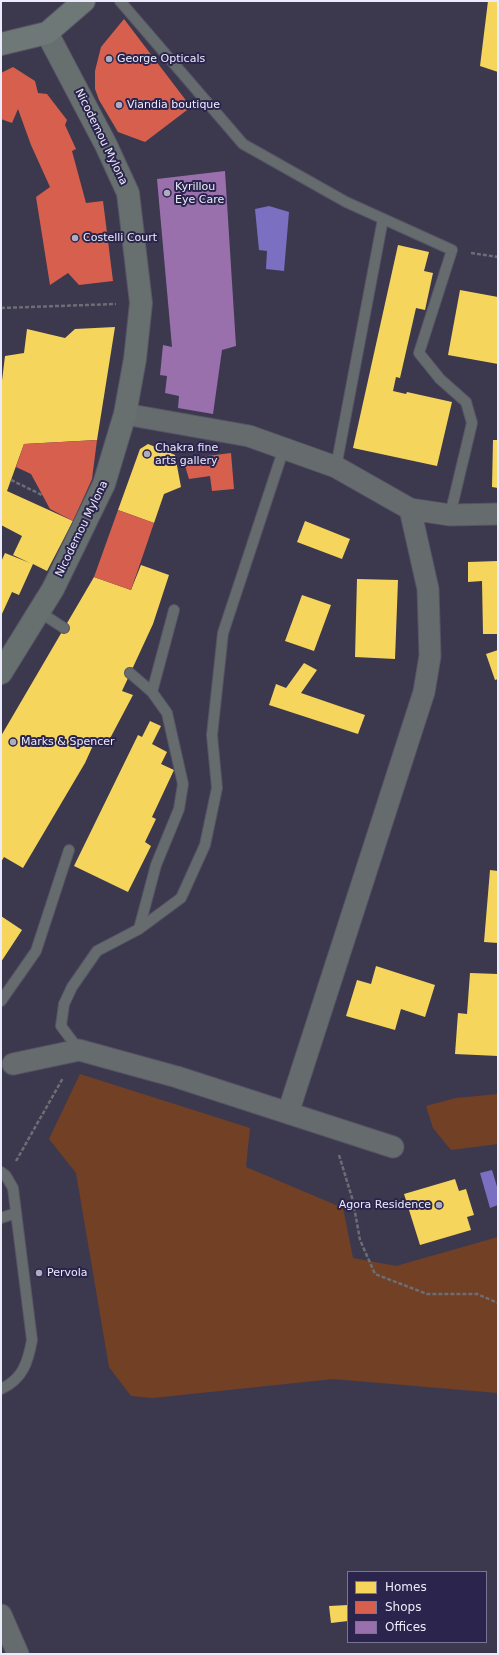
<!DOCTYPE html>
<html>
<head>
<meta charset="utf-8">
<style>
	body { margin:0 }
	#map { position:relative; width:499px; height:1655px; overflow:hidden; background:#3c394f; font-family:"DejaVu Sans",sans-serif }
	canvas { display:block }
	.frame { position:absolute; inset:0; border:2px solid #ecebfb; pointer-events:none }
	.legend { position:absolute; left:347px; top:1571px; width:140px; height:72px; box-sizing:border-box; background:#2b254d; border:1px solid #787493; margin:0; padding:5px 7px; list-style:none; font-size:12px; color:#ecebfb }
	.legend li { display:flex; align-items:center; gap:8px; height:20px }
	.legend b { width:20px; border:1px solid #787493 }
</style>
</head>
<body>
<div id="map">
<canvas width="499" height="1655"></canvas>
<div class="frame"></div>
<ul class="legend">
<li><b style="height:11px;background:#f6d55c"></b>Homes</li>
<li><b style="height:11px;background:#d6604d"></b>Shops</li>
<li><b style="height:11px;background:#9970ab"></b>Offices</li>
</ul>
</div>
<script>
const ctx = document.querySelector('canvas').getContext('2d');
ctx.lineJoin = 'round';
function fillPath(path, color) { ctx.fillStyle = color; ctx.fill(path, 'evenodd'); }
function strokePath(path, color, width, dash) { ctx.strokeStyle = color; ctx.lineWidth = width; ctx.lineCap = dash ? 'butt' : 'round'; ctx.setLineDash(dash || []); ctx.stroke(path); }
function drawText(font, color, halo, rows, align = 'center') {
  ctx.font = font + ' "DejaVu Sans",sans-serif'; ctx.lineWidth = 4; ctx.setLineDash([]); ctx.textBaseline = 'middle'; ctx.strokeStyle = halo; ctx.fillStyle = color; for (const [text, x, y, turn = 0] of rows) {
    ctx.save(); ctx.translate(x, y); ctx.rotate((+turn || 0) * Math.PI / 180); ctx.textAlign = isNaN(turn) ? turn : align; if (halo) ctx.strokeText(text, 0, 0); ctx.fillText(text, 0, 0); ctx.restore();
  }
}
const green = new Path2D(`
	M80 1074 250 1128 246 1167 343 1208 353 1258 396 1266 498 1237V1393L333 1379 153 1398 131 1396 109 1367 76 1173 49 1139Z
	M498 1094V1144L451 1150 433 1128 426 1106 456 1098Z`);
const water = new Path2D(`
	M269 206 289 212 284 271 266 269 267 251 259 250 255 209Z
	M492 1170 498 1190V1205L490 1208 480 1173Z`);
const homes = new Path2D(`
	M488 1H498V72L480 66Z
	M398 245 429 252 424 271 433 273 425 310 416 308 400 378 396 377 393 391 406 394 407 392 452 402 437 466 353 448Z
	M460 290 498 297V364L448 355Z
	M115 327 97 440 24 444 7 491 73 521 47 571 33 564 19 595 12 592 1 616V562L5 553 30 563 13 555 22 536 1 525V389L5 356 24 353 27 329 65 338 75 329Z
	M493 440H498V488L492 487Z
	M148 444 175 455 181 487 164 494 154 523 118 510 140 449Z
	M305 521 350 539 342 559 297 542Z
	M498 561V634H483L482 581 468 582V562Z
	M141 565 169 575 153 624 122 691 133 695 106 746 95 741 85 763 23 868 4 857 1 862V736L94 577 131 590Z
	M357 579 398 580 395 659 355 657Z
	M302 595 331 605 314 651 285 641Z
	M498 650V679L495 680 486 654Z
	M304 663 317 670 301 693 365 715 358 734 269 705 276 684 286 688Z
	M150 721 161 726 152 744 167 752 161 764 174 770 152 817 156 819 145 842 151 846 128 892 74 866 138 735 142 737Z
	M490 870 498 871V943L484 942Z
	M1 916 22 930 1 962Z
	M376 966 435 985 425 1017 401 1009 395 1030 346 1016 357 980 371 984Z
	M470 973 498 974V1056L455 1054 458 1013 467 1014Z
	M455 1179 459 1191 466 1189 474 1215 467 1217 471 1230 420 1245 404 1194Z
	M348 1605V1621L331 1623 329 1606Z`);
const shops = new Path2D(`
	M124 19 191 107 145 142 118 132 99 100 95 89V71L101 47Z
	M13 67 35 81 38 93 47 94 67 120 65 125 76 149 72 151 86 203 103 201 113 281 79 285 68 273 50 285 36 197 50 187 31 145 18 109 12 123 1 119V73Z
	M97 440 92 479 73 521 50 509 31 474 16 467 24 444Z
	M231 453 234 489 212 491 210 476 189 479 183 459Z
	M118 510 154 523 131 590 94 577Z`);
const offices = new Path2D(`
	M225 171 236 346 222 350 213 414 178 408 179 396 165 393 167 376 160 375 163 345 172 347 157 179Z`);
const path = new Path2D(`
	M471 253 498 257
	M1 308 116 304
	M11 480 42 495
	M339 1155 353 1201 360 1240 375 1274 427 1294H477L498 1303
	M16 1161 63 1078`);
const lane = new Path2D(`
	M120 1 243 144 346 202 452 250 419 353 440 379 466 402 472 423 450 515
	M336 467 383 219
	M38 611 64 628
	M130 673 152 692
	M139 929 156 865 179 809 183 784 167 713 152 692 174 610
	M1 1001 36 951 69 850
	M79 1050 61 1026 64 1004 72 987 97 951 139 929 181 898 205 845 217 788 212 735 223 633 284 448
	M1 1172 6 1176 13 1188 32 1340C28 1362 23 1379 1 1389
	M1 1218 16 1213`);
const street = new Path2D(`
	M125 414 249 436 336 467 410 509 450 515 498 514
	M13 1064 79 1050 177 1077 393 1147
	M288 1113 424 692 430 656 428 589 410 509
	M1 1615 18 1654`);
const secondary = new Path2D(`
	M1 673 53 589 104 484 125 414 135 359 141 303 128 193 106 145 47 33`);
const primary = new Path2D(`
	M1 44 47 33 84 1`);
const markers = [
	[109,59,4,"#aeadbf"],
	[119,105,4,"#aeadbf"],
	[167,193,4,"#aeadbf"],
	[75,238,4,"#aeadbf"],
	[147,454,4,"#aeadbf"],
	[13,742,4,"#aeadbf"],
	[439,1205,4,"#aeadbf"],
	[39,1273,4,"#aeadbf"]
];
const poiNames = [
	["George Opticals",117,59],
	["Viandia boutique",127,105],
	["Kyrillou",175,187],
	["Eye Care",175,200],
	["Costelli Court",83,238],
	["Chakra fine",155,448],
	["arts gallery",155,461],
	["Marks & Spencer",21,742],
	["Agora Residence",431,1205,"right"],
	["Pervola",47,1273]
];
const streetNames = [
	["Nicodemou Mylona",101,137,64],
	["Nicodemou Mylona",82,529,-64]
];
fillPath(green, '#724025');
fillPath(water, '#7b6fc2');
fillPath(homes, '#f6d55c');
fillPath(shops, '#d6604d');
fillPath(offices, '#9970ab');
strokePath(lane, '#565465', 12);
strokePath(street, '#565465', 23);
strokePath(secondary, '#565465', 24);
strokePath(primary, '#565465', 24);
strokePath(path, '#6b6e74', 2.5, [4, 2]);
strokePath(lane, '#666c6d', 10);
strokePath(street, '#666c6d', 21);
strokePath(secondary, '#676f6f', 22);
strokePath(primary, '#6d7877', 22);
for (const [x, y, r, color] of markers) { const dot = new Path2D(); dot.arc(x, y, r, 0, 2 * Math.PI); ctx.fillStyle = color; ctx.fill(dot); strokePath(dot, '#2b254d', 1.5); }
drawText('11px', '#ecebfb', '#2b254d', poiNames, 'left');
drawText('11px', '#ecebfb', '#2b254d', streetNames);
</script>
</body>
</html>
